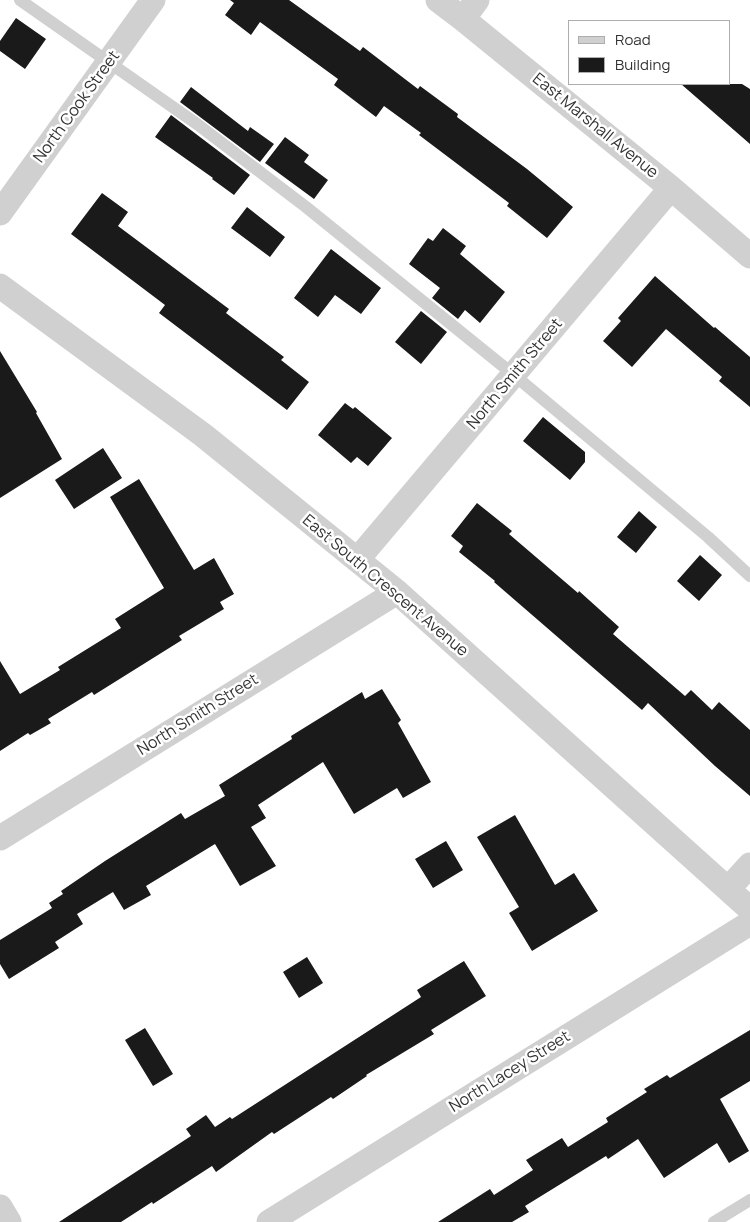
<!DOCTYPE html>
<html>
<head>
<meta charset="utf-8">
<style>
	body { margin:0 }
	#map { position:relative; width:750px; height:1222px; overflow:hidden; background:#fff; font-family:Manrope,sans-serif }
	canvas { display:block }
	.legend { position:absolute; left:568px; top:20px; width:162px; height:65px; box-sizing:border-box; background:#fff; border:1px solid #adadad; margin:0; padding:6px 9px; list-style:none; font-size:15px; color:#333 }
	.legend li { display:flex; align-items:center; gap:10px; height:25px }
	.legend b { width:25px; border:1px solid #adadad }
</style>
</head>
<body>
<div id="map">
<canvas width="750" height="1222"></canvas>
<ul class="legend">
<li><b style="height:6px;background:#d0d0d0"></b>Road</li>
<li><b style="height:14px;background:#1a1a1a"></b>Building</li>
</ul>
</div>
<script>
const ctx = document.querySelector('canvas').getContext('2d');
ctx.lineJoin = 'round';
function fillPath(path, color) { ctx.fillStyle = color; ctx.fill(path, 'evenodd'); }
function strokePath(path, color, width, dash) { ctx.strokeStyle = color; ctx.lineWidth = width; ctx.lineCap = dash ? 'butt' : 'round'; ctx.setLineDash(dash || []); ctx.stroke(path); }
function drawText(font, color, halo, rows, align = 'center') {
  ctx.font = font + ' Manrope,sans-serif'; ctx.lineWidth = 5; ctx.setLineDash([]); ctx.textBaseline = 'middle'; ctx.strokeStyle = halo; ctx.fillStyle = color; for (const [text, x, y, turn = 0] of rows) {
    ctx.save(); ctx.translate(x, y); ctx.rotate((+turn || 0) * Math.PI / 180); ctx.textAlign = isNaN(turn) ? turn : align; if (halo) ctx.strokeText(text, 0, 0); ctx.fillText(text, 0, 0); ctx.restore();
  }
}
const building = new Path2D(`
	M230 0H289L360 51 363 47 418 89 420 86 458 114 457 117 527 169 573 207 547 238 507 206 509 203 419 135 421 133 384 106 376 117 334 85 338 79 260 22 251 35 225 15 234 3Z
	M16 18 46 39 25 69 0 51V41Z
	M681 84H742L750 89V144Z
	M191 87 248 131 250 127 274 144 260 162 180 102Z
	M171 115 250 175 234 195 212 179 213 178 155 137Z
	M285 137 309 155 304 162 328 180 314 199 265 163Z
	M102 193 128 212 118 226 229 309 226 313 284 357 281 360 309 382 287 410 159 313 165 305 71 234Z
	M247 207 285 237 270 257 231 228Z
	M443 228 466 246 460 254 505 292 480 323 465 310 458 319 432 298 440 288 409 264 428 238 433 241Z
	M331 249 381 288 361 314 335 295 318 317 294 298Z
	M655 276 714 328 715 327 750 357V407L719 381 722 377 666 329 632 367 603 341 621 321 618 318Z
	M421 311 447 332 421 364 395 342Z
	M0 351 37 412 36 413 62 459 0 498Z
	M345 403 353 409 355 407 392 438 368 466 357 457 351 463 318 435Z
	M543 417 585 452V462L570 480 523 441Z
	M103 448 122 478 74 509 55 480Z
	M139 479 194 570 214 558 234 594 220 602 224 609 179 636 182 640 94 695 92 692 48 719 51 723 30 735 28 733 0 751V661L20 694 60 670 58 667 121 628 115 619 164 588 110 497Z
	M477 503 512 531 509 534 578 593 579 591 619 627 613 634 685 696 691 690 712 710 719 702 750 730V796L715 766 648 703 642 710 494 582 495 581 459 552 463 546 451 536Z
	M639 511 657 527 636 553 617 537Z
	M700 555 722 575 699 601 677 581Z
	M382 689 401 720 398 723 431 782 403 798 397 788 354 814 323 762 258 805 266 818 251 827 276 866 240 886 215 844 146 886 151 895 124 910 113 892 77 914 83 924 55 942 59 948 9 979 0 964V940L52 908 49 903 63 894 61 891 105 861 181 813 185 819 225 796 219 785 292 739 291 736 362 692 365 699Z
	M515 815 555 885 574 873 598 911 532 951 509 913 519 907 477 837Z
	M446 841 463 870 433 888 415 859Z
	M307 957 323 983 299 998 283 972Z
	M464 961 486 996 431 1030 434 1034 366 1075 367 1076 333 1099 331 1097 274 1134 272 1132 216 1172 212 1166 153 1204 152 1202 121 1222H59L191 1136 186 1129 206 1115 215 1127 230 1117 232 1119 421 997 417 990Z
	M145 1028 173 1074 153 1086 125 1040Z
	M750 1030V1081L720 1099 749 1151 729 1163 717 1143 664 1178 638 1139 608 1159 606 1156 525 1206 529 1212 512 1222H438L490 1189 494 1195 533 1170 526 1160 562 1138 568 1147 608 1122 606 1118 647 1092 644 1089 667 1075 670 1078Z`);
const service = new Path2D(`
	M20 0 197 124 306 207 514 375 708 537 750 576
	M714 1222 750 1200`);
const minor = new Path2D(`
	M438 0 463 19 671 188 750 256
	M463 19 477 0
	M0 213 153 0
	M0 286 203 435 397 592 750 909
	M357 560 671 188
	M0 838 397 592
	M728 889 750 865
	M0 1207 9 1222
	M269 1222 750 923`);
const streetNames = [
	["North Cook Street",77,107,-54],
	["East Marshall Avenue",595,126,39],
	["North Smith Street",515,374,-50],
	["East South Crescent Avenue",385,586,40],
	["North Smith Street",198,715,-32],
	["North Lacey Street",510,1072,-32]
];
fillPath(building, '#1a1a1a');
strokePath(service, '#d0d0d0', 12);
strokePath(minor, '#d0d0d0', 25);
drawText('16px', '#333', '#fff', streetNames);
</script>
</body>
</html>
